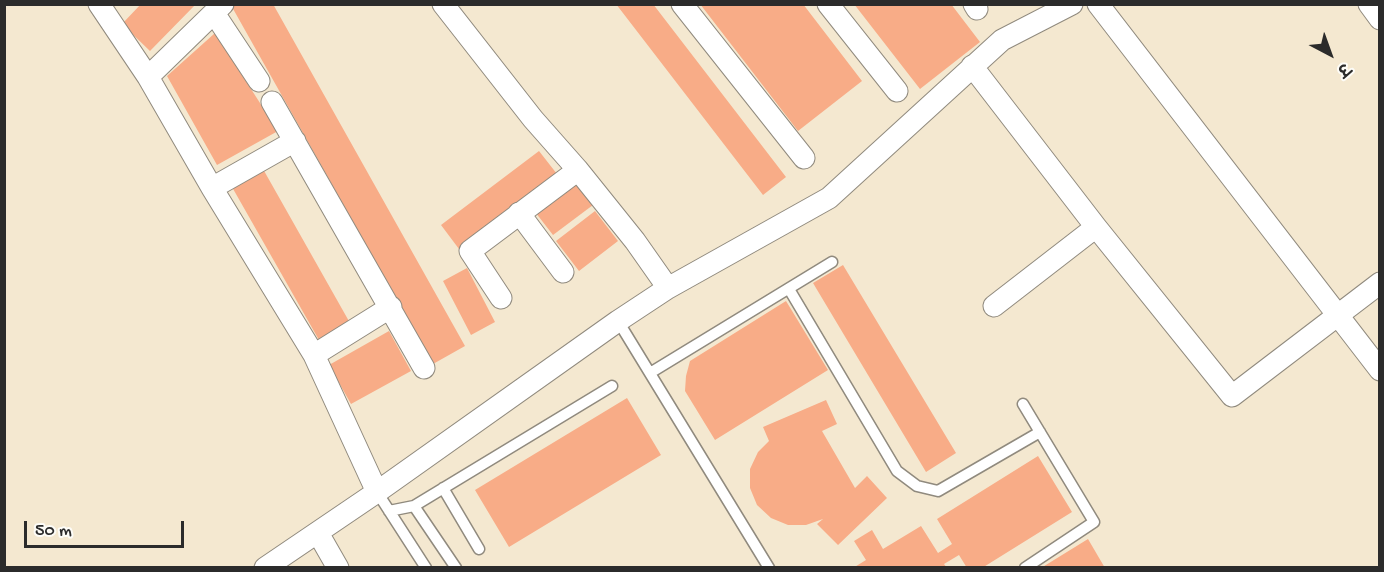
<!DOCTYPE html>
<html>
<head>
<meta charset="utf-8">
<style>
	body { margin:0 }
	#map { position:relative; width:1384px; height:572px; overflow:hidden; background:#f4e8d0; font-family:"Gochi Hand","Playpen Sans Deva",sans-serif }
	canvas { display:block }
	.frame { position:absolute; inset:0; border:6px solid #2b2b2b; pointer-events:none }
	.north { position:absolute; left:1300px; top:24px; width:60px; height:60px; -webkit-text-stroke:4px #fdfcf7; paint-order:stroke; rotate:139deg; font-size:16px; font-weight:700; line-height:24px; text-align:center; color:#2b2b2b }
	.north::after { content:''; display:block; margin:auto; width:21px; height:27px; background:#2b2b2b; clip-path:polygon(50% 0,100% 100%,50% 72%,0 100%) }
	.scale { position:absolute; left:24px; top:521px; width:160px; height:27px; box-sizing:border-box; border:3px solid #2b2b2b; border-top:0; padding-left:8px; font-size:18px; line-height:21px; white-space:nowrap; color:#2b2b2b; -webkit-text-stroke:4px #fdfcf7; paint-order:stroke }
</style>
</head>
<body>
<div id="map">
<canvas width="1384" height="572"></canvas>
<div class="frame"></div>
<div class="north">उ</div>
<div class="scale">50 m</div>
</div>
<script>
const ctx = document.querySelector('canvas').getContext('2d');
ctx.lineJoin = 'round';
function fillPath(path, color) { ctx.fillStyle = color; ctx.fill(path, 'evenodd'); }
function strokePath(path, color, width, dash) { ctx.strokeStyle = color; ctx.lineWidth = width; ctx.lineCap = dash ? 'butt' : 'round'; ctx.setLineDash(dash || []); ctx.stroke(path); }
const building = new Path2D(`
	M141 4H196L150 51 122 24Z
	M236 4H273L465 346 433 364 232 7Z
	M616 4H653L786 177 763 195Z
	M700 4H803L862 81 798 131Z
	M854 4H951L980 42 920 89Z
	M215 33 278 131 217 165 167 76Z
	M539 151 557 174 459 249 441 225Z
	M263 169 350 323 319 340 232 187Z
	M571 177 593 205 553 235 532 208Z
	M595 211 618 241 579 271 556 241Z
	M843 265 956 453 926 472 813 283Z
	M467 268 495 322 471 335 443 281Z
	M786 301 828 370 715 440 685 391 686 376 690 361Z
	M389 331 411 371 351 404 329 365Z
	M627 398 661 455 509 547 475 490Z
	M826 400 837 424 822 431 855 488 867 476 887 498 838 545 817 524 823 519 806 525H788L771 518 757 505 750 488V469L758 452 769 441 763 427Z
	M1038 456 1072 512 982 568H967L959 555 944 564 947 568H853L866 560 854 541 872 530 883 549 921 526 938 553 952 544 937 519Z
	M1088 539 1105 568H1041Z`);
const lane = new Path2D(`
	M789 289 897 471 917 486 938 491 1040 432
	M618 321 769 568
	M650 373 832 262
	M1023 404 1094 522 1025 568
	M443 488 479 549
	M377 492 426 568
	M414 506 456 568
	M389 511 414 506 612 386`);
const street = new Path2D(`
	M99 4 148 77 212 188 314 355 377 492
	M443 4 533 119 578 170 635 241 668 288
	M682 4 804 158
	M828 4 897 91
	M974 4 977 9
	M1098 4 1380 370
	M1369 4 1380 19
	M214 13 259 81
	M972 66 1096 227 1232 396 1380 283
	M148 77 223 4
	M272 102 424 368
	M212 188 295 141
	M519 213 563 272
	M501 298 470 251 578 170
	M994 306 1096 227
	M314 355 391 307
	M318 533 338 568
	M265 568 377 492 618 321 668 288 829 198 1002 40 1072 4`);
fillPath(building, '#f8ac87');
strokePath(lane, '#908a7e', 13);
strokePath(street, '#908a7e', 23);
strokePath(lane, '#fff', 10);
strokePath(street, '#fff', 21);
</script>
</body>
</html>
